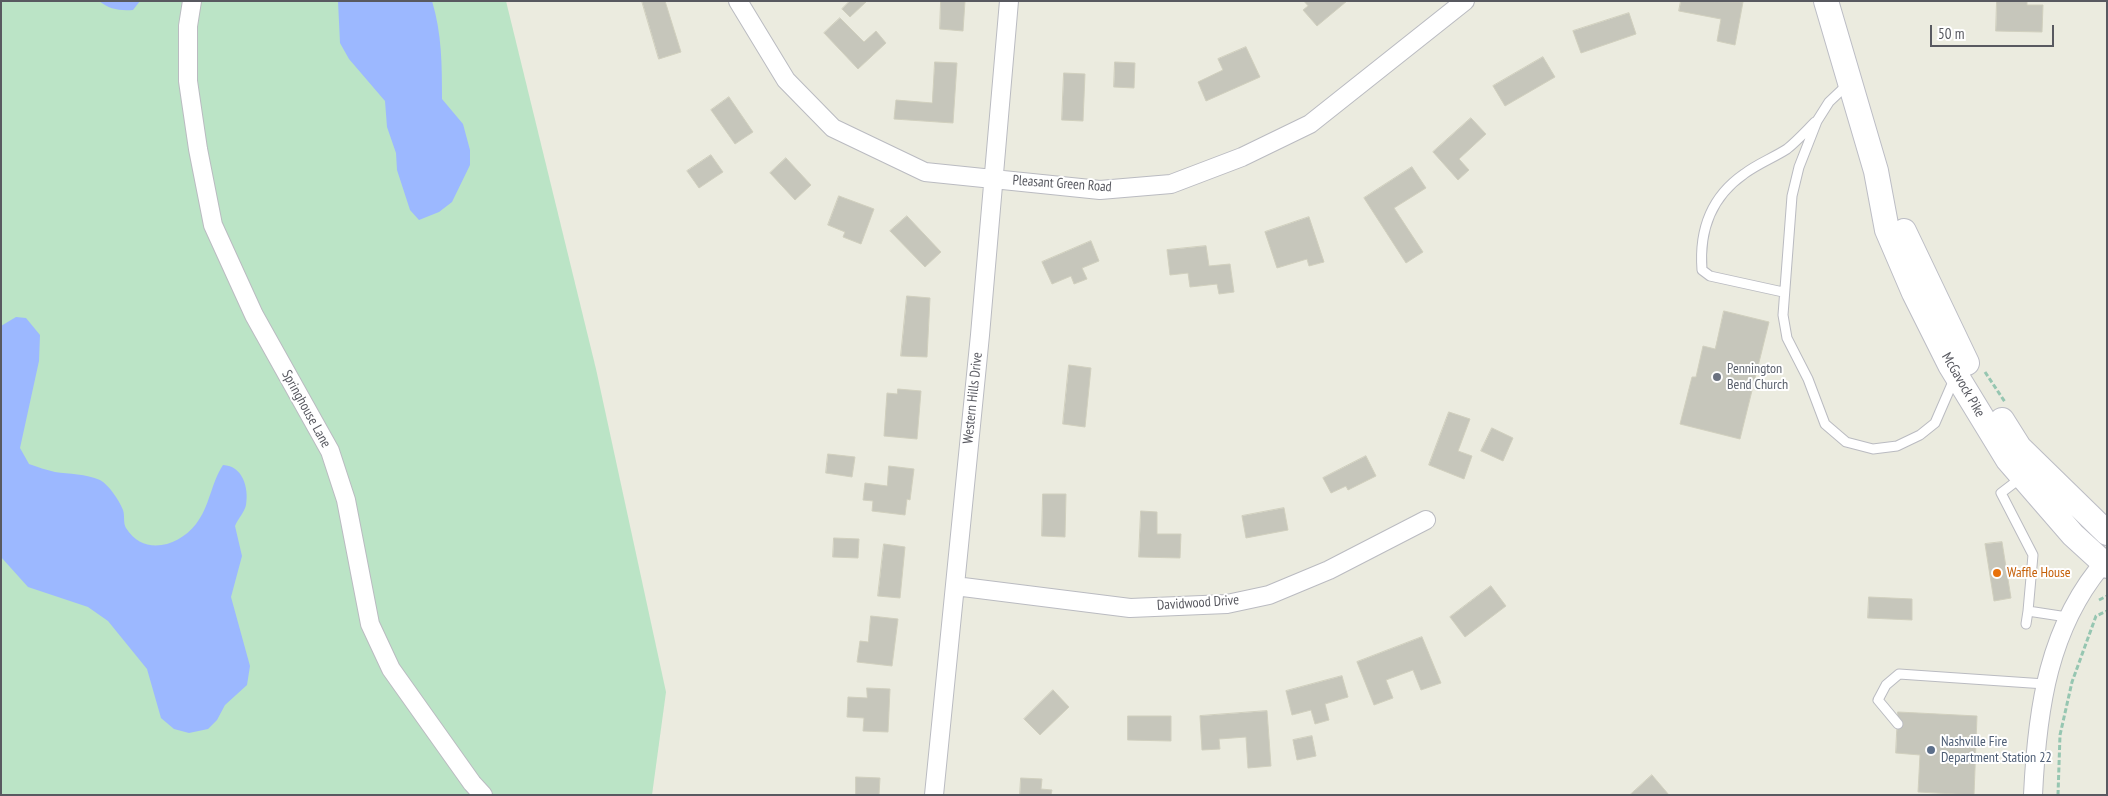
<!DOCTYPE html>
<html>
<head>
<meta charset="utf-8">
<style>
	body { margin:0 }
	#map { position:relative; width:2108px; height:796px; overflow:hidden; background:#ebebdf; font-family:"PT Sans Narrow",sans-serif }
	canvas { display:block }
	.frame { position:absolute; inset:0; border:2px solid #585960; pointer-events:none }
	.scale { position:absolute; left:1930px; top:25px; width:124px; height:22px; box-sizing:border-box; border:2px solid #585960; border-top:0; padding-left:6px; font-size:15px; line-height:18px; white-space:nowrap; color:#585960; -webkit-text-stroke:4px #fff; paint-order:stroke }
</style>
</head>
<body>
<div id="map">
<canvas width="2108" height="796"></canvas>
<div class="frame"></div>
<div class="scale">50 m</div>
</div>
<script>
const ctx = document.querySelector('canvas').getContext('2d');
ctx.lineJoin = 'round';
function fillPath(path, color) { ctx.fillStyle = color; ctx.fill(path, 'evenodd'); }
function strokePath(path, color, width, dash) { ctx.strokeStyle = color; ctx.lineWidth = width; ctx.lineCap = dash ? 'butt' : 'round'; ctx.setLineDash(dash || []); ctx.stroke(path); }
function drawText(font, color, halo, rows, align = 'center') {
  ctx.font = font + ' "PT Sans Narrow",sans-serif'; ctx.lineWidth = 4; ctx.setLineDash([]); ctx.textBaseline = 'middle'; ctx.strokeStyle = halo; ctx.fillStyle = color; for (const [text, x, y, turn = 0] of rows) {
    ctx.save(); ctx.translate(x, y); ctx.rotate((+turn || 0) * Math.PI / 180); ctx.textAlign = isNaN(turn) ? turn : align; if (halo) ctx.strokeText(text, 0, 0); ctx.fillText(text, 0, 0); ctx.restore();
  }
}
const green = new Path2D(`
	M1 1H506L596 369 666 692 652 795H1Z`);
const water = new Path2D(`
	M99 1H140L133 10C119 11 109 9 99 1Z
	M338 1H432C442 34 442 66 442 99L463 124 470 150V165L452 202 439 212 419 220 410 210 397 170 396 153 387 127 385 101 349 59 340 43Z
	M16 317 26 318 40 335 39 361 20 448 29 464C38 467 46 470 55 472 69 474 86 474 100 480 109 485 119 500 123 510 125 516 123 523 126 528 144 557 179 546 196 524 210 506 211 483 223 465 243 466 249 488 246 505 245 511 238 519 235 526L242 556 231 597 250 666 247 685 225 705 217 720 208 729 189 733 174 729 161 718 147 669 108 621 88 607 28 587 1 557V326Z`);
const building = new Path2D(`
	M642 1H665L681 52 659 59Z
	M850 1 866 2 850 17 842 9Z
	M941 1H965L963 31 940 29Z
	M1304 1H1347L1317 26 1303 10 1308 6Z
	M1681 1 1743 2 1735 45 1717 41 1721 19 1679 11Z
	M1997 1H2027V5H2043L2042 32 1996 31Z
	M1629 13 1636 34 1581 53 1573 31Z
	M840 18 864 42 876 31 886 43 858 69 824 33Z
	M1246 47 1260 77 1206 101 1198 82 1223 70 1218 59Z
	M1543 57 1555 77 1505 106 1493 86Z
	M935 62 957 63 953 123 894 119 896 100 932 103Z
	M1115 62 1135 63 1134 88 1114 87Z
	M1064 73 1085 74 1083 121 1062 120Z
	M729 97 753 132 735 144 711 110Z
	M1471 118 1486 134 1459 159 1469 170 1458 180 1433 152Z
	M711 155 723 172 699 188 687 171Z
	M786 158 811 185 795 200 770 173Z
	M1412 167 1426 188 1394 208 1423 252 1406 263 1364 198Z
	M839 196 874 209 861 244 843 237 845 232 828 225Z
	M907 216 941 252 925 267 890 231Z
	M1309 217 1324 262 1309 266 1307 259 1277 268 1265 232Z
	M1091 241 1099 261 1082 268 1087 279 1074 284 1071 276 1052 284 1042 262Z
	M1206 246 1209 266 1230 264 1234 292 1219 294 1217 284 1190 287 1188 273 1170 275 1167 250Z
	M907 296 930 298 927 357 901 356Z
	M1724 311 1769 322 1740 439 1680 424 1692 377H1696L1703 346 1715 349Z
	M1069 365 1091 368 1085 427 1063 424Z
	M898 389 921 391 917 439 884 436 887 393 897 394Z
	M1449 412 1470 419 1458 451 1472 456 1464 479 1429 465Z
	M1492 428 1513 438 1503 461 1481 451Z
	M828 454 855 457 852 477 826 473Z
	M1366 456 1376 476 1348 490 1346 486 1331 493 1323 478Z
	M889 466 914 469 910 500 907 499 905 515 872 511 873 501 863 500 865 483 887 486Z
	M1043 494H1066L1065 537 1042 536Z
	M1284 508 1288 530 1246 538 1242 516Z
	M1141 511 1157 512V534H1181L1180 558 1139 557Z
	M834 538 859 539 858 558 833 557Z
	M2002 542 2011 598 1994 601 1985 544Z
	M884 544 905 547 900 598 878 596Z
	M1491 586 1506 606 1465 637 1450 617Z
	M1869 597 1912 599V620L1868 618Z
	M871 616 898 619 892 666 857 662 860 641 868 642Z
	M1422 637 1441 683 1421 690 1413 670 1386 680 1393 698 1374 705 1357 662Z
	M1342 676 1348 697 1325 704 1329 720 1315 724 1311 710 1292 715 1286 691Z
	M867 688 890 689 888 732 863 731 864 718 847 717 848 697 867 698Z
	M1053 690 1069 707 1040 735 1024 719Z
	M1267 711 1271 766 1248 768 1246 737 1219 739 1220 749 1202 750 1200 716Z
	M1898 712 1977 716 1974 795 1918 792 1920 755 1896 753Z
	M1128 716H1171V741L1128 740Z
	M1312 736 1316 756 1297 760 1293 740Z
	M1652 775 1669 795H1630Z
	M856 777 880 778 879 795H856Z
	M1021 778 1042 779 1041 789 1052 790 1051 795H1020Z`);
const path = new Path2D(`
	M1985 372 2005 402
	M2099 600 2107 596
	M2058 795 2060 735 2072 682 2096 616 2107 611`);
const service = new Path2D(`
	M1848 84 1829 102 1817 121 1799 167 1792 196 1783 315 1787 338 1808 379 1825 424 1846 442 1873 449 1897 446 1920 435 1935 423 1955 377
	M1783 292 1710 276 1702 270C1699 231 1711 197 1744 174 1757 164 1773 158 1787 149 1797 141 1806 131 1815 122
	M2022 477 2001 493 2033 555 2028 611 2067 617
	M2026 624 2028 611
	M1898 724 1878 700 1886 685 1899 674 2045 684`);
const minor = new Path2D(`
	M192 1 188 26V81L198 149 213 225 254 315 330 451 346 500 370 624 391 669 472 783 483 795
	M738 1 786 80 833 128 925 172 1100 190 1171 184 1242 157 1310 124 1465 1
	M955 586 1130 608 1227 604 1269 595 1329 570 1426 520
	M934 795 980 335 1009 1
	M2033 795C2037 710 2048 625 2107 559`);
const secondary = new Path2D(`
	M1826 1 1876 171 1887 230 1914 293 1950 365 2008 460 2073 535 2107 566
	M1904 231 1967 363
	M2002 420 2019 447 2107 533`);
const markers = [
	[1717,377,5,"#6b7280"],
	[1997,573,5,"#e8710a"],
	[1931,750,5,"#5c6f8a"]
];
const streetNames = [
	["Pleasant Green Road",1062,184,4],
	["McGavock Pike",1963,385,60],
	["Western Hills Drive",973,398,-84],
	["Springhouse Lane",306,409,61],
	["Davidwood Drive",1198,603,-4]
];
const worshipNames = [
	["Pennington",1727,369],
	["Bend Church",1727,385]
];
const foodNames = [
	["Waffle House",2007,573]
];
const serviceNames = [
	["Nashville Fire",1941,742],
	["Department Station 22",1941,758]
];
fillPath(green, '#bbe4c6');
fillPath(water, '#9cb8ff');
fillPath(building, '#c6c6bb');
strokePath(building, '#d0cfbe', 1);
strokePath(service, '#babbc1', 11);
strokePath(minor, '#babbc1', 20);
strokePath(secondary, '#bcbdc5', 26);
strokePath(path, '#96c6b1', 3, [5, 2.5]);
strokePath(service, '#fff', 9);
strokePath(minor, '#fff', 18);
strokePath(secondary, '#fff', 24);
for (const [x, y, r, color] of markers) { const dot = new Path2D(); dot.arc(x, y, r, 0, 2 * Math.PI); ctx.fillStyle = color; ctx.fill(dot); strokePath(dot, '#fff', 2); }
drawText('14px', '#585960', '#fff', streetNames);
drawText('14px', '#5b616d', '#fff', worshipNames, 'left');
drawText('14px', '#c56008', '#fff', foodNames, 'left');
drawText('14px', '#4e5e75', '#fff', serviceNames, 'left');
</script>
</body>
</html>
